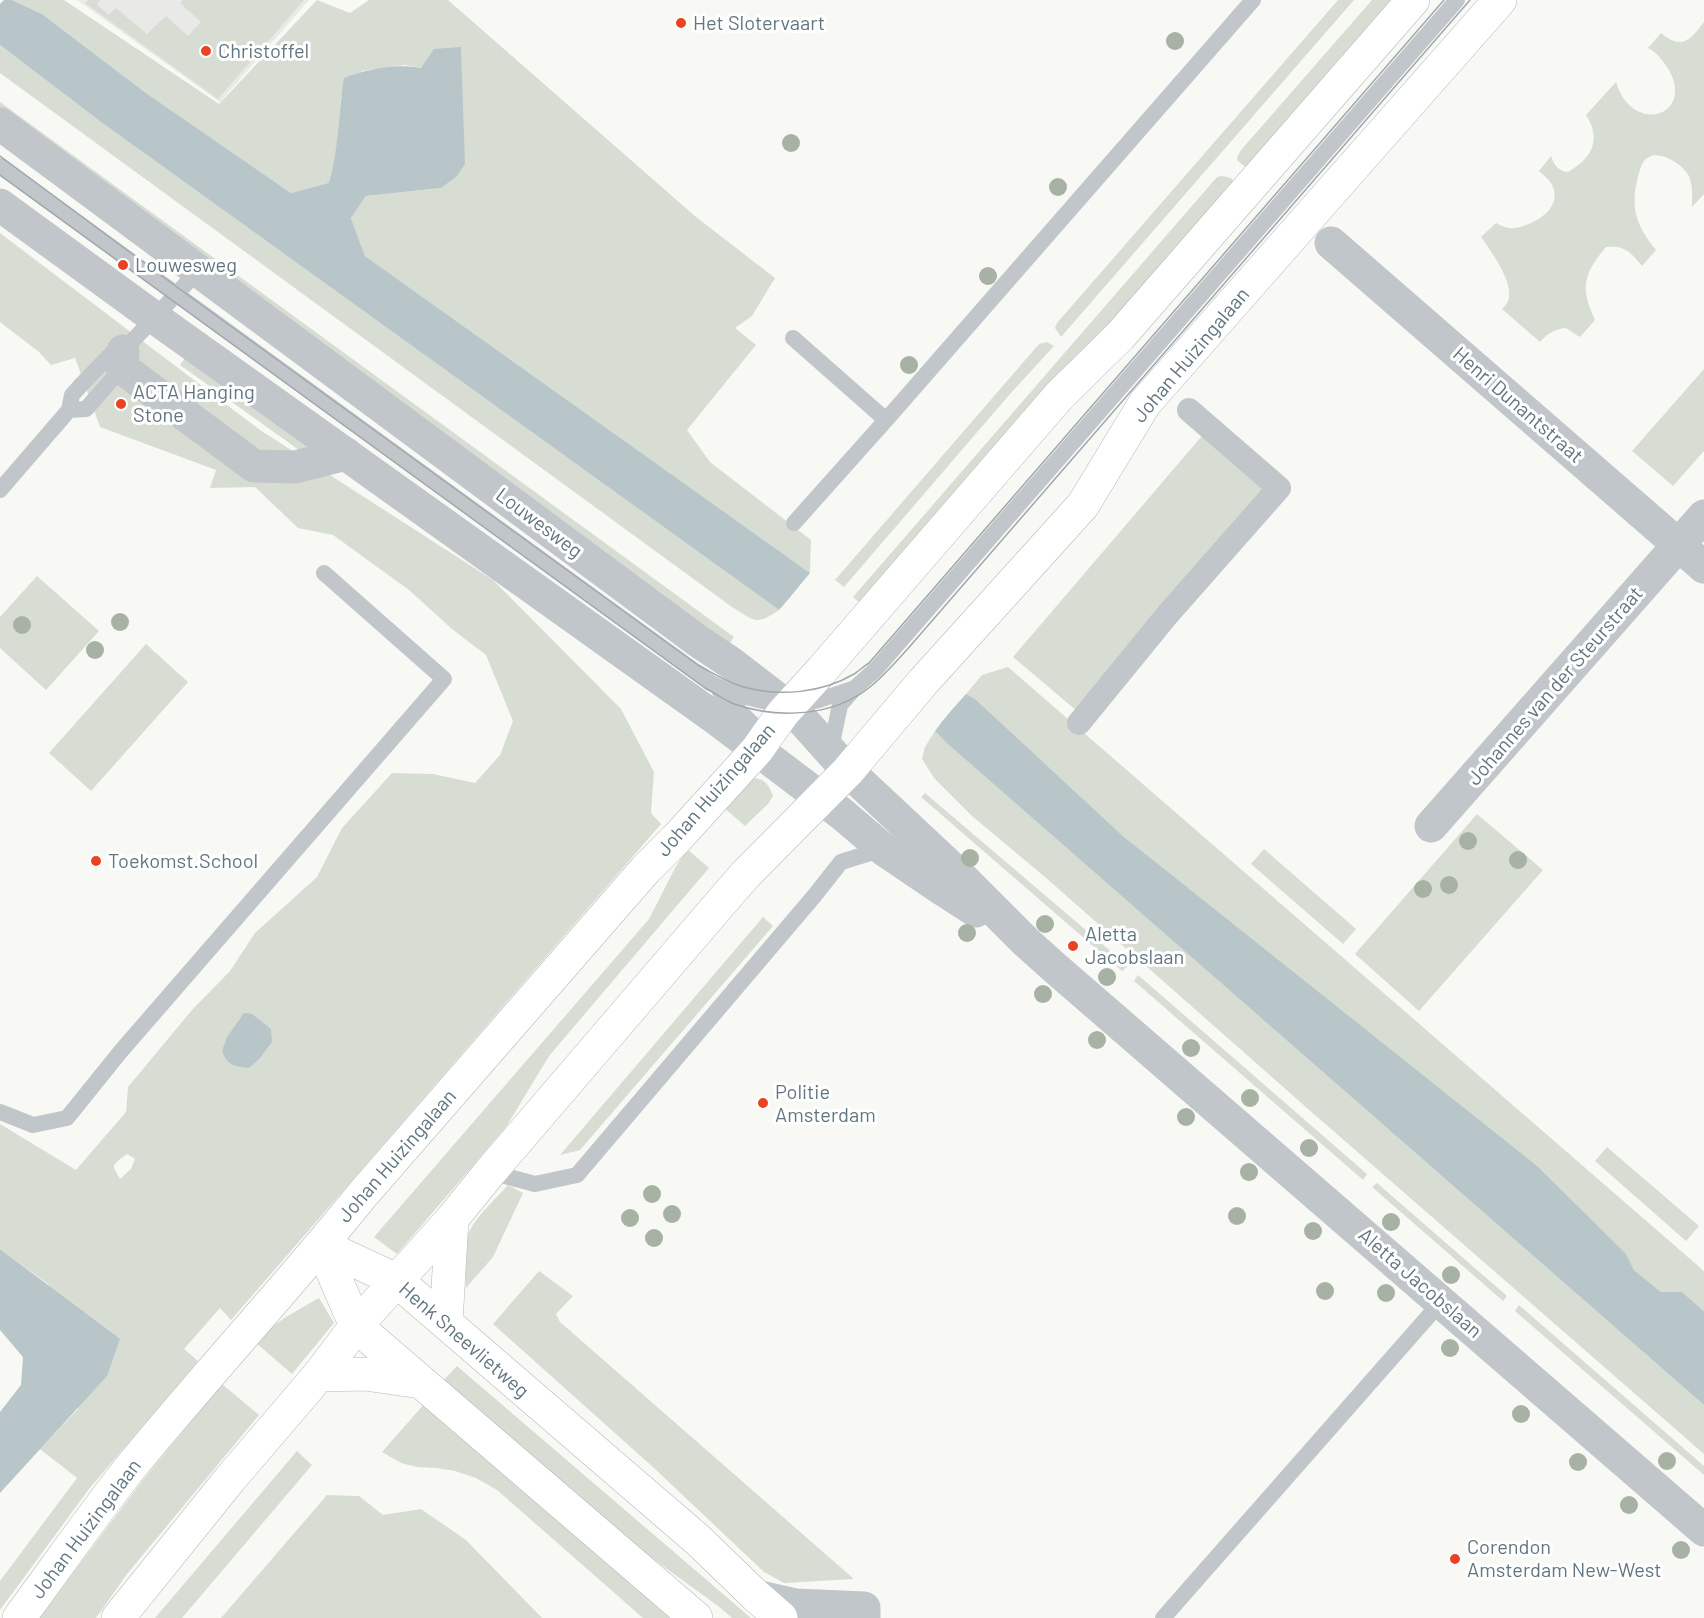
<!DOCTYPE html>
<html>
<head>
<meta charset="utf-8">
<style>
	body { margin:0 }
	canvas { display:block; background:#f8f8f5 }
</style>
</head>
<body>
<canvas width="1704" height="1618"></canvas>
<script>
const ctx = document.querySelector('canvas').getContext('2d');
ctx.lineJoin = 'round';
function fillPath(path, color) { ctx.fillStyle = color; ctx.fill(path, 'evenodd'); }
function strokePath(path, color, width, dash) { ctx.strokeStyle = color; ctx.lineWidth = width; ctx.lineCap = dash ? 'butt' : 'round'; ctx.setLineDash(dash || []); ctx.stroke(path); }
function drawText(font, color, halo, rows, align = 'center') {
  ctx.font = font + ' Barlow,sans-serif'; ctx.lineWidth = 6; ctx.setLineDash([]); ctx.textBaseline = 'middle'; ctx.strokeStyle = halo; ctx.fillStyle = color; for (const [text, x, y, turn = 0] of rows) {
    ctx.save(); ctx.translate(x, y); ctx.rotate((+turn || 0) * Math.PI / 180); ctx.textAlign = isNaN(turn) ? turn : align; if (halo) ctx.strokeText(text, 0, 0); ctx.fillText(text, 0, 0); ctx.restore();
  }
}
const built = new Path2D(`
	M77 0H309L220 102Z`);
const green = new Path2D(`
	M12 0H64L219 104 317 0 350 13 369 0H448L696 217 775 278 752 316 735 328 756 345 687 430 710 462 811 540 810 573 365 256 351 218 366 196 441 188 462 96 461 47 421 68 405 65 362 71 341 96 335 164 329 184 291 193 146 93 42 14Z
	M88 0H100L97 5 109 15 116 8 147 34 166 16 188 36 201 22 180 3 183 0H304L218 99 85 3Z
	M1338 0H1354L1061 337 1055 328 1057 323Z
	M1372 0H1401L1249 170 1237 160 1238 155 1242 149Z
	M1704 22V194L1692 207C1692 198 1693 188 1690 179 1687 167 1661 150 1649 157 1641 161 1640 170 1638 177 1630 208 1636 225 1656 250L1642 266C1632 253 1623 244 1606 247 1583 275 1580 287 1595 320L1580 337 1566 328C1555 329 1547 334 1540 342L1502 309C1506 305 1509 301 1509 296 1511 279 1491 251 1481 237L1496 223C1502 226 1507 229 1514 228 1533 226 1564 208 1552 185 1549 179 1543 175 1539 171L1551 156C1554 165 1558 171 1568 172 1592 158 1602 140 1586 115L1616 82C1632 135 1693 117 1670 72 1664 62 1658 53 1648 48L1661 33C1681 50 1690 41 1704 22Z
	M0 45 101 122 779 610C756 626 755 621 732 607L0 73Z
	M0 102 734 637 727 647 0 115Z
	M1222 176 1231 178 1236 184 860 603 853 597 1217 177Z
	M0 233 260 430 493 580 621 709 654 772 651 813 661 824 231 1320 220 1308 184 1349 198 1361 89 1489 0 1610V1581L77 1478 40 1449 78 1409 48 1284 0 1249V1124L76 1170 126 1112 128 1087 192 1010 230 971 255 933 317 877 342 828 392 773 433 774 475 783 500 755 513 721 486 655 452 629 409 590 333 535 298 528 255 487 210 488 216 470 100 427 75 358 51 365 39 352 0 322ZM127 1154 135 1159 131 1169 120 1179 114 1168V1165L120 1159Z
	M1047 342 1054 346 1010 394 844 587 835 580 1039 344Z
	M191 350 320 443 299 450 180 365Z
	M1704 369V451L1673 486 1632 451Z
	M1207 430 1270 487 1077 711 1013 657Z
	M37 576 99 631 46 690 0 648V617Z
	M146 644 188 682 91 791 49 753Z
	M1008 667 1704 1271V1311L1682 1292H1661L1634 1270 1626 1254 1124 837 976 701 966 694 982 675Z
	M935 731 1704 1405V1454L1307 1108 1045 877 972 816 934 778 922 759 925 747Z
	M754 778C766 779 769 786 773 796L768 804 745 826 723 807 746 781Z
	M925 793 1128 966 1122 971 921 797Z
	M1477 814 1543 870 1419 1011 1355 954Z
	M687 849 709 868 549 1056 506 1127 397 1254 374 1237 649 919 675 868Z
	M1264 849 1356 929 1343 944 1251 864Z
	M763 917 773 926 580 1150 560 1155Z
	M1138 975 1367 1174 1363 1180 1134 981Z
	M1607 1147 1699 1226 1686 1241 1595 1161Z
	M1377 1183 1507 1296 1503 1301 1372 1187Z
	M508 1185 523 1193 493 1257 466 1288C465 1270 462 1246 470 1230 479 1213 496 1199 508 1185Z
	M539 1271 573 1296 556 1314 560 1322 854 1579 784 1583 764 1572 654 1468 493 1324Z
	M319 1298 334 1323 292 1374 255 1342C273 1323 296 1311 319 1298Z
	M1519 1305 1704 1466V1475L1515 1311Z
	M457 1366 751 1618H732L718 1606 587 1511 442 1382Z
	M222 1384 259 1415 127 1574 96 1618H39L143 1480Z
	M425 1403 672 1618H643L497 1490 476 1478 455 1471 436 1468 417 1467 401 1463 382 1452Z
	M297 1451 312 1465 182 1618H155Z
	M327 1495 359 1496 383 1515 421 1509 466 1540 542 1618H221Z`);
const water = new Path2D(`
	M4 0H12L42 14 146 93 291 193 329 183C339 149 338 113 344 78 368 69 395 63 421 68L434 49 461 47 465 164 457 176 441 188 366 196 351 218 365 256 810 573 800 585 949 713 966 694 976 700 1124 837 1537 1166 1626 1254 1634 1270 1661 1292H1682L1704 1311V1405L948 744 935 731 941 723 792 595 779 610 101 122 0 45V4Z
	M244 1013 252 1014 271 1029 272 1042 260 1058 249 1068C234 1066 228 1066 222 1051L227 1037Z
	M0 1249 120 1339 107 1376 0 1493V1412L21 1385 23 1357 0 1330Z`);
const pier = new Path2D(`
	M801 584 950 712 940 724 791 596Z`);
const service = new Path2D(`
	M0 166 711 683 738 695 771 703
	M793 338 886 420 1253 0
	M69 410 86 409 122 368
	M0 490 69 410 72 395 81 385 111 354 123 351 198 271
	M794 523 886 420
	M720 692 770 741
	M796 705 819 700 855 688
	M830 753 840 705 856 687 876 669 1457 0
	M0 1112 33 1125 67 1118 121 1051 444 679 324 573
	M490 1172 535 1184 577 1175 815 895 841 862 883 849
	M1163 1618 1441 1302`);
const pedestrian = new Path2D(`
	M1079 723 1168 614 1279 488 1189 410`);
const minor = new Path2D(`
	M1331 243 1704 567
	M123 351 122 368 254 466 295 467 346 454
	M1431 826 1704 516
	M756 1596 796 1605 864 1608V1618`);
const tertiary = new Path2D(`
	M0 124 698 641 731 663 796 713 848 771 957 873 1026 942 1055 968 1704 1530
	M0 205 155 318 718 720 842 814 883 849 939 887 976 911`);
const secondary = new Path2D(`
	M321 1245 396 1280 698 1540 756 1596 781 1618
	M321 1245 356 1326 696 1618
	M446 1323 452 1219
	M319 1375 365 1374 421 1382
	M19 1618C56 1568 92 1516 130 1468 206 1375 288 1287 363 1194L646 869 678 837 757 750 783 713 822 670 1059 396 1120 336 1413 0
	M118 1618 230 1479 319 1375 356 1326 452 1219 490 1172 731 891 746 874 848 771 923 682 1083 505 1145 403 1500 0`);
const tram = new Path2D(`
	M0 156 181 290 698 665C713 673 728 683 744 687 779 697 822 693 854 674 859 671 864 666 869 663L1444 0
	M0 175 705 688C715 693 724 700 734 704 778 719 833 717 870 687 888 672 903 654 918 637L1470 0`);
const trees = [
	[1175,41],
	[791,143],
	[1058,187],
	[988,276],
	[909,365],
	[120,622],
	[22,625],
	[95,650],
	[1468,841],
	[970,858],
	[1518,860],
	[1449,885],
	[1423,889],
	[1045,924],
	[967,933],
	[1107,977],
	[1043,994],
	[1097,1040],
	[1191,1048],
	[1250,1098],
	[1186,1117],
	[1309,1148],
	[1249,1172],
	[652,1194],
	[672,1214],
	[1237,1216],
	[630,1218],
	[1391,1222],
	[1313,1231],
	[654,1238],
	[1451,1275],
	[1325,1291],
	[1386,1293],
	[1450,1348],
	[1521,1414],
	[1667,1461],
	[1578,1462],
	[1629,1505],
	[1681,1550]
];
const markers = [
	[681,23,6,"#e94324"],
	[206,51,6,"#e94324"],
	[123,265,6,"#e94324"],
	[121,404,6,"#e94324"],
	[96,861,6,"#e94324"],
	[1073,946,6,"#e94324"],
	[763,1103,6,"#e94324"],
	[1455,1559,6,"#e94324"]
];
const poiNames = [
	["Het Slotervaart",693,23],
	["Christoffel",218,51],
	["Louwesweg",135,265],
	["ACTA Hanging",133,392],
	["Stone",133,415],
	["Toekomst.School",108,861],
	["Aletta",1085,934],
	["Jacobslaan",1085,957],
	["Politie",775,1092],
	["Amsterdam",775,1115],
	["Corendon",1467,1547],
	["Amsterdam New-West",1467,1570]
];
const streetNames = [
	["Johan Huizingalaan",1191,355,-50],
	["Henri Dunantstraat",1518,405,41],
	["Louwesweg",539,523,37],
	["Johannes van der Steurstraat",1555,686,-49],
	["Johan Huizingalaan",716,790,-49],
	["Johan Huizingalaan",397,1156,-49],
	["Aletta Jacobslaan",1420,1283,41],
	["Henk Sneevlietweg",464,1340,41],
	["Johan Huizingalaan",86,1529,-53]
];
fillPath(built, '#e9e9e8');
fillPath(green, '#d8ddd4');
fillPath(water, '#b8c6c9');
fillPath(pier, '#f8f8f5');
strokePath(secondary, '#b3babe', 34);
strokePath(service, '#c0c6c9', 16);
strokePath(pedestrian, '#c0c6c9', 24);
strokePath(minor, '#c0c6c9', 33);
strokePath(tertiary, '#c0c6c9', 33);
strokePath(secondary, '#fff', 33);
strokePath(tram, '#9fa8ad', 1.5);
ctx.fillStyle = '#a8b2a4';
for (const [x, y] of trees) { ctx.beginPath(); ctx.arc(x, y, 9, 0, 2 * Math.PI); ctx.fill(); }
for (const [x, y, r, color] of markers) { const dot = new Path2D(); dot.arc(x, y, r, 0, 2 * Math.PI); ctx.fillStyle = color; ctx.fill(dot); strokePath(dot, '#fff', 2); }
drawText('20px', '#627681', '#fff', poiNames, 'left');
drawText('20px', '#627681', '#fff', streetNames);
</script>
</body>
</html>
